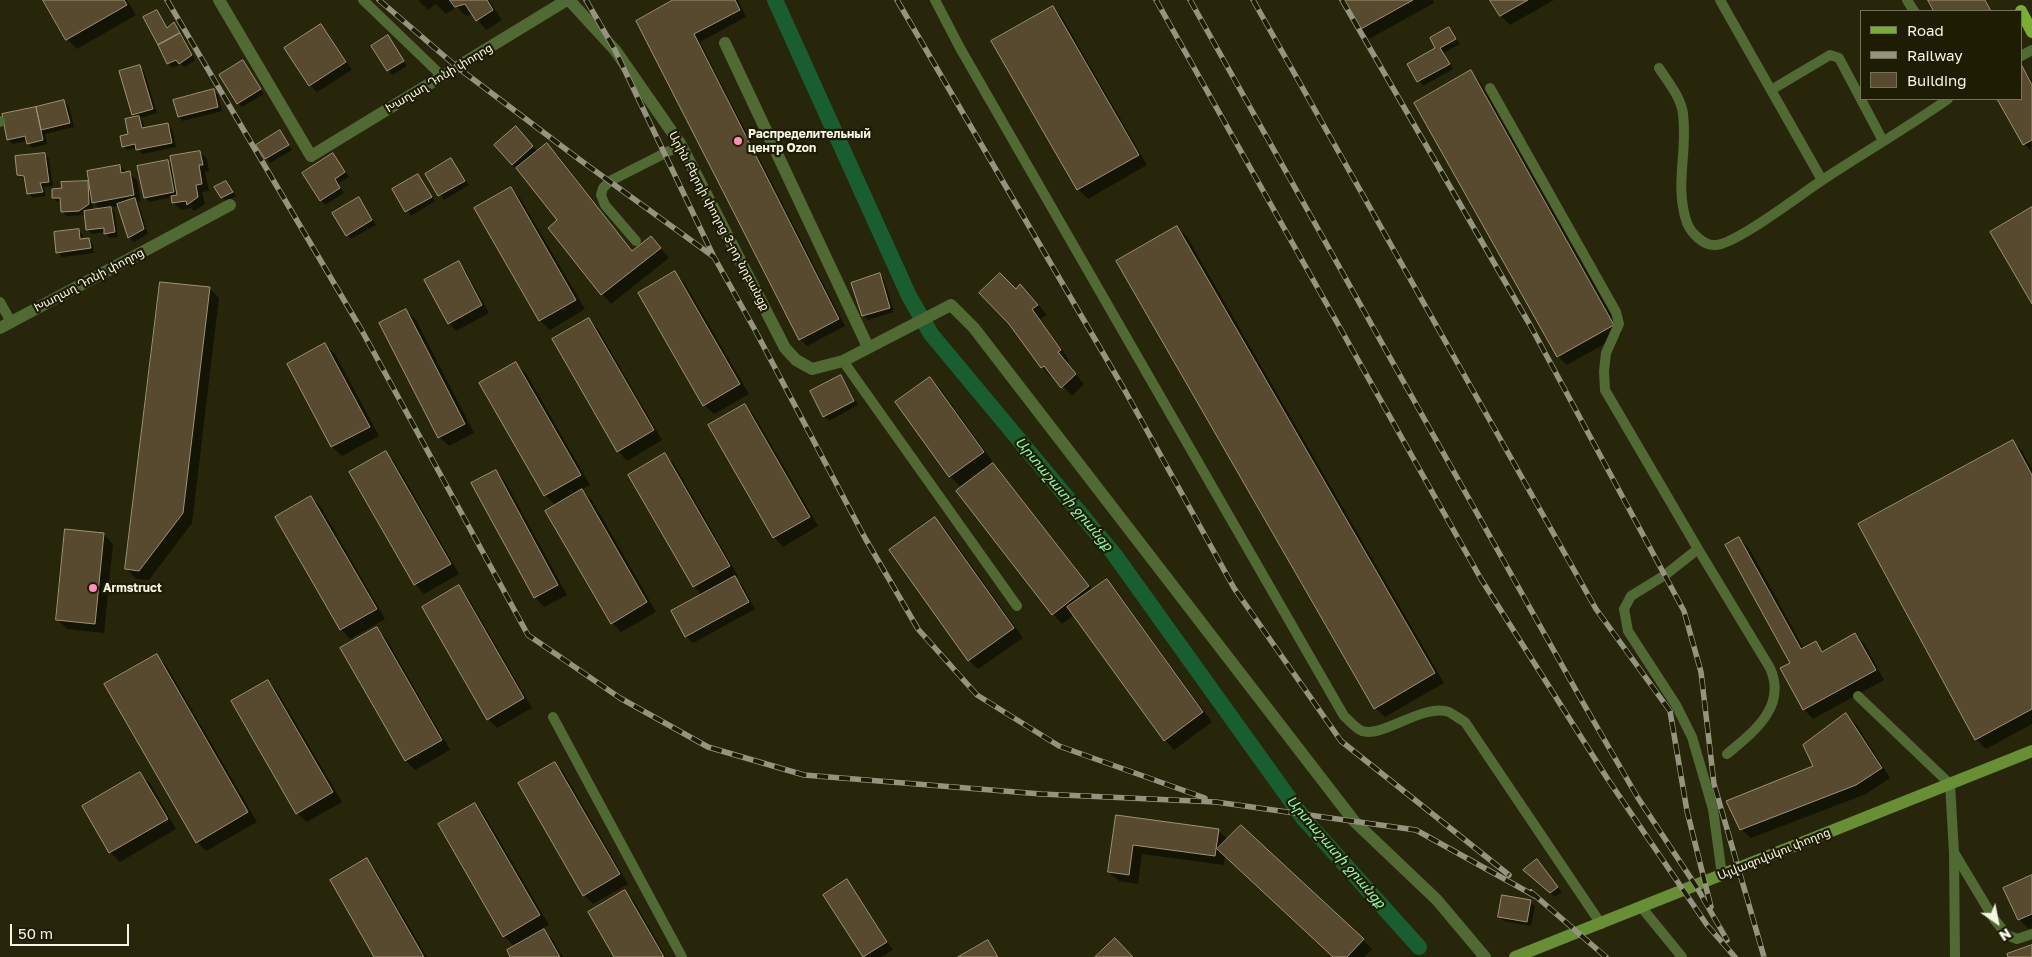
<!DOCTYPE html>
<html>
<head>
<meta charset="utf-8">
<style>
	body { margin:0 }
	#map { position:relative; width:2032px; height:957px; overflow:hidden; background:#27260a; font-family:"Golos Text",sans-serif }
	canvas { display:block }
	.legend { position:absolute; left:1860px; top:10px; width:162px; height:90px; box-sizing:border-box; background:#1e1c02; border:1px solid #74735d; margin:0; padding:6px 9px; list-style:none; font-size:15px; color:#f6f6e5 }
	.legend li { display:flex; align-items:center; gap:10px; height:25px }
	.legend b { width:25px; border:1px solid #74735d }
	.north { position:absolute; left:1972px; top:897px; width:50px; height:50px; -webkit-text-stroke:4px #1e1c02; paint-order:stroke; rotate:147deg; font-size:14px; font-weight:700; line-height:20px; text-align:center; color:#f6f6e5 }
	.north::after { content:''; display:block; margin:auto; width:18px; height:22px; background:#f6f6e5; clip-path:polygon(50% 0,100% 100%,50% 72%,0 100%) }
	.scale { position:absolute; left:10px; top:924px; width:119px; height:22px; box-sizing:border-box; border:2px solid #f6f6e5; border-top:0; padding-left:6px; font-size:15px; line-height:18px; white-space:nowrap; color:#f6f6e5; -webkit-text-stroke:4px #1e1c02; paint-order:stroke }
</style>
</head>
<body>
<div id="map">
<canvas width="2032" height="957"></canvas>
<ul class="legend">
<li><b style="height:6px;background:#7cad33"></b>Road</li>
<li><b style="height:6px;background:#95957f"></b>Railway</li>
<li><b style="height:14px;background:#574a2f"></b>Building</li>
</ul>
<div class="north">N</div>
<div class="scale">50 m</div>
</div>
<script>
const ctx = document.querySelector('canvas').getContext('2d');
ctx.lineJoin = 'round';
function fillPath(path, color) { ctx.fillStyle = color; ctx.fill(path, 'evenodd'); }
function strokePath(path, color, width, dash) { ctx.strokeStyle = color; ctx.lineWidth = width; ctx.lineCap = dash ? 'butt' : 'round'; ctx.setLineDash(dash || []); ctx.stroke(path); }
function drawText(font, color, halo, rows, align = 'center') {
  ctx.font = font + ' "Golos Text","Noto Sans Armenian",sans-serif'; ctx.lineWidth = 4.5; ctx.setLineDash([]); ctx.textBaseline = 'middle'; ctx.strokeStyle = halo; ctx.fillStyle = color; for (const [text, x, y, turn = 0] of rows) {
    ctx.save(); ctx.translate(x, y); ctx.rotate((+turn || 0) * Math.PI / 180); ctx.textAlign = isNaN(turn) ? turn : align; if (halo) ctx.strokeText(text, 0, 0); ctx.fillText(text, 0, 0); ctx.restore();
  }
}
const shadow = new Path2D(`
	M45 0H127L136 15 77 49 67 39Z
	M418 0H489L502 20 486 30 473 14 466 16 457 7 446 14 436 4 428 10Z
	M676 0H738L746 17 700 42 845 326 807 346 800 339Z
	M1344 0H1433L1434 3 1369 39 1360 29Z
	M1492 0H1554L1510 25 1501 16Z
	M1929 0H1986L1992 11H1935Z
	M1053 7 1062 17 1147 165 1088 199 1078 189 993 41Z
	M156 11 168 28 174 24 179 28 195 60 185 67 181 64 172 68 168 63Z
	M320 25 327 32 352 70 317 92 310 85Z
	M1449 29 1460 44 1444 53 1453 69 1423 86 1409 65 1437 48Z
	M388 37 407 66 392 75 373 46Z
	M242 62 264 94 242 107 238 103Z
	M139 67 144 71 157 113 140 118 143 122 145 129 167 124 172 129 176 147 142 154 138 148 127 150 123 146 137 118 133 115Z
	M2021 68 2028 75 2032 81 2031 151 2024 144 1999 99H2021Z
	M1471 72 1480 82 1622 334 1567 365 1558 356Z
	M214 91 218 95 222 111 183 121 179 117Z
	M64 101 69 106 74 127 45 134 47 144 32 148 27 141 13 144 8 140 3 115Z
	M280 132 292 150 270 163 266 158Z
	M520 132 538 152 547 145 557 154 633 252 651 238 669 258 611 304 602 294 559 220 512 164Z
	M200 152 207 159 209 171 205 172 209 191 202 192 205 204 194 211 191 208 181 210 174 203 173 197 149 202 145 197 167 161 174 167Z
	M45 155 49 159 53 186 44 187 46 196 33 198 29 194 26 180 18 175Z
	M333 155 349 177 338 184 344 193 325 205 321 200Z
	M451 160 469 185 444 200 427 174Z
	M120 166 137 180 141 202H138L148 234 134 242 129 238 124 224 119 206 110 207 115 213 118 237 110 238 105 232 92 234 87 229 85 215 66 216 62 211 61 202H58L53 198 63 190 87 182 90 185ZM93 201 101 210 88 211 93 209Z
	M418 175 435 201 411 216 393 190Z
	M226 183 236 196 226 201 222 197Z
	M511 188 520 198 585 309 550 330 540 320Z
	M359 199 376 225 351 239 347 235Z
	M1177 227 1187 237 1444 683 1385 717 1375 708Z
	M78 231 83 235V240L89 239 93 244 94 253 62 257 58 252Z
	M458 263 465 270 489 313 456 331 449 323Z
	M675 273 684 282 749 394 714 414 704 405Z
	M880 275 884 279 894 312 868 320 863 316Z
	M209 288 219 298 192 523 149 580 136 579 127 569Z
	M1016 291 1030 295 1047 315 1040 319 1069 360 1067 363 1084 384 1072 396 1053 375 1051 377 1042 367Z
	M406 310 416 320 474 433 449 446 439 437Z
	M588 319 598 329 662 440 627 461 618 451Z
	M325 345 335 354 379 436 342 456 332 447 288 365Z
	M516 364 526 373 590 485 581 490 592 500 656 612 621 632 612 623 556 506 545 495 481 384Z
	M840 377 845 381 858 405 829 421 824 416Z
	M930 378 940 388 993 462 991 463 1002 474 1093 590 1107 581 1116 590 1212 722 1174 750 1165 740 1074 615 1062 624 1053 614 985 470 984 468 960 486 950 476 897 402Z
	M745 405 754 415 818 526 783 547 774 537Z
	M2013 442 2022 451 2032 469V724L1986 749 1976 739 1860 524Z
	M386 453 395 462 459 574 424 594 415 584Z
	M665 455 674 464 738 576 735 578 742 584 755 609 693 643 686 636 702 595 694 587 630 475Z
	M496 471 505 481 567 595 544 607 535 597Z
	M311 497 321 507 385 619 350 639 341 629Z
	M935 519 945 528 1023 638 978 669 969 660Z
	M103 534 113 544 104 633 67 629 58 620Z
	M1739 539 1749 548 1804 649 1815 643 1825 652 1855 635 1865 644 1884 680 1813 719 1804 709 1792 663Z
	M459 587 468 597 532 708 497 728 488 719Z
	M376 629 386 638 450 750 415 770 406 761 341 649Z
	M157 656 166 665 257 822 206 851 197 842Z
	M268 681 277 691 342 802 307 822 297 813Z
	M1846 714 1856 724 1890 778 1866 794 1751 838 1741 829 1814 766Z
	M555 763 564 773 628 884 593 904 584 895Z
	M140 774 150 783 176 829 120 862 110 852 83 806Z
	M475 804 484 814 549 925 542 929 553 940 563 957H512L515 947 504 936Z
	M1117 816 1218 830 1228 840 1363 940 1372 949 1365 957H1334L1225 856 1224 865 1142 854 1138 884 1119 881 1109 872Z
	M367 860 376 870 427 957H376Z
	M1537 861 1562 892 1555 897 1529 875Z
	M2032 876V927L2029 929 2019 919Z
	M846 881 853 888 893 950 881 957H864L824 895Z
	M625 892 634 901 666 957H616Z
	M1530 902 1535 906 1531 926 1504 921 1499 917Z
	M988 941 1000 957H961Z`);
const canal = new Path2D(`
	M775 0 909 296 931 334 1114 554 1304 819 1419 947`);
const building = new Path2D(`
	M43 0H124L127 5 66 40Z
	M450 0H487L493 10 476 21 465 4 455 7Z
	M673 0H735L740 10 694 34 839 319 799 340 636 21Z
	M1342 0H1413L1359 30Z
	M1490 0H1528L1500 16Z
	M1928 0H1985L1991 11H1934Z
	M1053 6 1139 155 1077 190 991 41Z
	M157 10 167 28 174 22 180 33 158 45 143 17Z
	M321 24 346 62 309 86 284 48Z
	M1449 27 1456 39 1440 48 1450 64 1417 82 1407 64 1435 48 1430 38Z
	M180 33 192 55 179 64 176 60 167 64 158 45Z
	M388 35 404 61 387 71 371 46Z
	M243 60 261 89 237 104 219 75Z
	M140 65 153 109 132 115 119 71Z
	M2022 66 2032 85V140L2023 145 1997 99H2021Z
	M1471 70 1614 325 1557 357 1414 103Z
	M214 89 218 107 178 117 173 100Z
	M64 100 70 123 41 130 36 107Z
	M36 107 43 140 27 144 25 136 7 140 2 114Z
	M139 116 142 128 168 123 172 143 136 150 135 144 122 147 120 136 128 134 125 119Z
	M516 126 533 146 512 165 494 145Z
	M280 130 289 145 265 159 256 145Z
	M547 143 632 251 651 236 661 248 601 295 548 228 557 220 516 168Z
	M200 151 203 165H199L202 184 196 185 198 197 187 205 186 201 172 203 171 196 177 195 170 156Z
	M45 153 49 182 40 183 43 192 27 194 24 176 17 175 15 156Z
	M333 153 345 172 335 179 340 188 320 201 302 173Z
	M451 158 465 181 438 196 425 174Z
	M168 160 174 192 144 198 137 166Z
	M120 165 121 173 130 171 134 195 92 203 87 171Z
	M418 174 432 197 405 212 392 189Z
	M88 181 89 204 79 211 61 212 60 198H52V189L62 188 61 182Z
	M226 181 233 192 221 198 214 187Z
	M511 187 576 300 539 321 474 208Z
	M359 197 372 220 346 236 332 213Z
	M135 198 144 229 128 238 117 204Z
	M111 207 115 232 104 234V228L86 230 84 211Z
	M2032 207V304L1990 232Z
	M1177 226 1435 673 1374 709 1116 261Z
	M79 229 80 239 89 238 91 248 56 253 54 232Z
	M459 261 482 305 448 324 424 280Z
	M675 271 740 384 703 406 638 293Z
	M880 273 890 308 862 316 851 283Z
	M1000 273 1016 289 1020 284 1038 305 1032 309 1061 350 1058 352 1076 374 1061 388 1044 366 1041 368 1009 324 979 293Z
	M160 282 210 287 183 513 139 571 125 569Z
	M406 309 465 424 438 438 379 323Z
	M589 318 654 430 617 452 552 339Z
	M325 343 370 427 331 447 287 364Z
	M516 362 581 475 544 496 479 383Z
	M841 375 854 401 823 417 810 391Z
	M930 377 984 452 949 477 895 402Z
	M745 404 810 517 773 538 708 425Z
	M2013 440 2032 475V709L1975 740 1858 524Z
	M386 451 451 564 414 585 349 472Z
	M665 453 730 566 693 587 628 475Z
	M993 463 1089 586 1052 615 956 491Z
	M496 470 558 585 534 598 471 483Z
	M582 489 647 602 611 624 545 511Z
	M311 496 377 609 340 630 275 517Z
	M935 517 1014 628 968 661 889 550Z
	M65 529 104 533 95 624 56 620Z
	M1739 537 1801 649 1816 641 1822 652 1855 633 1876 670 1803 710 1780 668 1790 663 1725 545Z
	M735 576 749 602 685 637 671 611Z
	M1107 579 1203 712 1164 741 1067 607Z
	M459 585 524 698 487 720 422 607Z
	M377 627 442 740 405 761 340 648Z
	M157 654 248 812 196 843 104 684Z
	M268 680 333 792 296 814 231 701Z
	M1846 713 1882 768 1856 785 1740 830 1726 801 1813 766 1803 745Z
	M555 762 620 874 583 896 518 783Z
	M140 772 168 819 109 853 82 806Z
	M475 803 540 915 503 937 438 824Z
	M1116 815 1219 829 1215 856 1133 845 1129 875 1108 872Z
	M1241 825 1364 939 1347 957H1333L1217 849Z
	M367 858 424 957H374L330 880Z
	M1537 859 1558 887 1550 893 1523 870Z
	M2032 875V914L2018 920 2003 888Z
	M847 879 887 942 863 957 823 895Z
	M625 890 664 957H614L588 912Z
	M1502 895 1531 900 1527 922 1498 917Z
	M544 929 560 957H510L507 950Z
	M1115 938 1133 957H1095Z
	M988 940 998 957H958Z
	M2032 945V957H2008L2007 954Z`);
const lane = new Path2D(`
	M363 0 442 76
	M935 0 960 48 1344 716C1350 721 1355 728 1362 731 1383 738 1423 703 1449 712 1454 715 1460 719 1465 722L1601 924
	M1720 0 1822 180
	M1907 0 1914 11
	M2021 56 2032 50
	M1659 68C1668 82 1681 97 1683 114 1688 152 1674 185 1687 223 1691 233 1704 246 1715 245 1735 245 1801 194 1821 181 1863 153 1907 128 1948 99
	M1490 88 1616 312 1619 324 1606 353 1604 371 1605 390 1698 549 1665 575 1631 596 1624 609 1628 631 1676 705 1692 737 1713 809 1722 875
	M1771 90 1830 55 1839 58 1883 141
	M0 121V122
	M636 241 605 205 601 195 603 188 610 181 681 145
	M0 302 11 322
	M843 361 1017 606
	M1698 549 1770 668C1787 706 1755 731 1727 754
	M1858 696 1950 784 1954 853 1955 957
	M553 717 682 957
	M1955 854 1994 919 2007 935 2017 939 2032 934
	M1642 908 1682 957`);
const street = new Path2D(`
	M219 0 311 156 567 0
	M569 0 615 50 681 145 785 348 796 360 812 369 843 361 951 305 974 328 1354 821 1437 900 1485 957
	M725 43 868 347
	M0 328 230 205`);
const secondary = new Path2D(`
	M1515 957 2032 751`);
const primary = new Path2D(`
	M2021 11 2032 32`);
const rail = new Path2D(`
	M167 0 361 329 528 635 620 698 708 747 804 775 1041 794 1216 802 1416 830 1535 896
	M379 0 457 67 580 160 714 257 755 330 865 538 918 629 977 695 1059 746 1205 798
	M586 0 615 50 713 255
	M897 0 1124 389 1234 588 1341 741 1509 875
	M1156 0 1481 579 1607 778 1707 925 1735 957
	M1190 0 1582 701 1638 798 1696 886 1727 940
	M1253 0 1596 609 1670 711 1687 811 1711 907
	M1342 0 1530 325 1684 611 1701 672 1714 784 1764 957
	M1531 892 1606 957`);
const markers = [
	[738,141,5,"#ff8eba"],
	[93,588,5,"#ff8eba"]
];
const streetNames = [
	["Խաղաղ Դոնի փողոց",439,78,-31],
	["Արին Բերդի փողոց 3-րդ նրբանցք",719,221,62],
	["Խաղաղ Դոնի փողոց",89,280,-28],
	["Այվազովսկու փողոց",1774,854,-22]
];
const poiNames = [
	["Распределительный",748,134],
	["центр Ozon",748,148],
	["Armstruct",103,588]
];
const waterNames = [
	["Արտաշատի ջրանցք",1064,494,50],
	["Արտաշատի ջրանցք",1336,852,49]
];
fillPath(shadow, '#0007');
strokePath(canal, '#185e31', 16);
fillPath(building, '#574a2f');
strokePath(building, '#a09275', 1);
strokePath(lane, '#516933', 10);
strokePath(street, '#516933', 12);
strokePath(secondary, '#698f35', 12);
strokePath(primary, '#7cad33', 12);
strokePath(rail, '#95957f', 5.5);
strokePath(rail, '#1e1c02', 4, [11]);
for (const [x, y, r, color] of markers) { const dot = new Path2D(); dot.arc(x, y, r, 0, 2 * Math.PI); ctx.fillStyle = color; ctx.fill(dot); strokePath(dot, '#1e1c02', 2); }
drawText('12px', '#f6f6e5', '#1e1c02', streetNames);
drawText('bold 12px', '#f6f6e5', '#1e1c02', poiNames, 'left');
drawText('italic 14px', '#8afdaa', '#1e1c02', waterNames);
</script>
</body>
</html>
